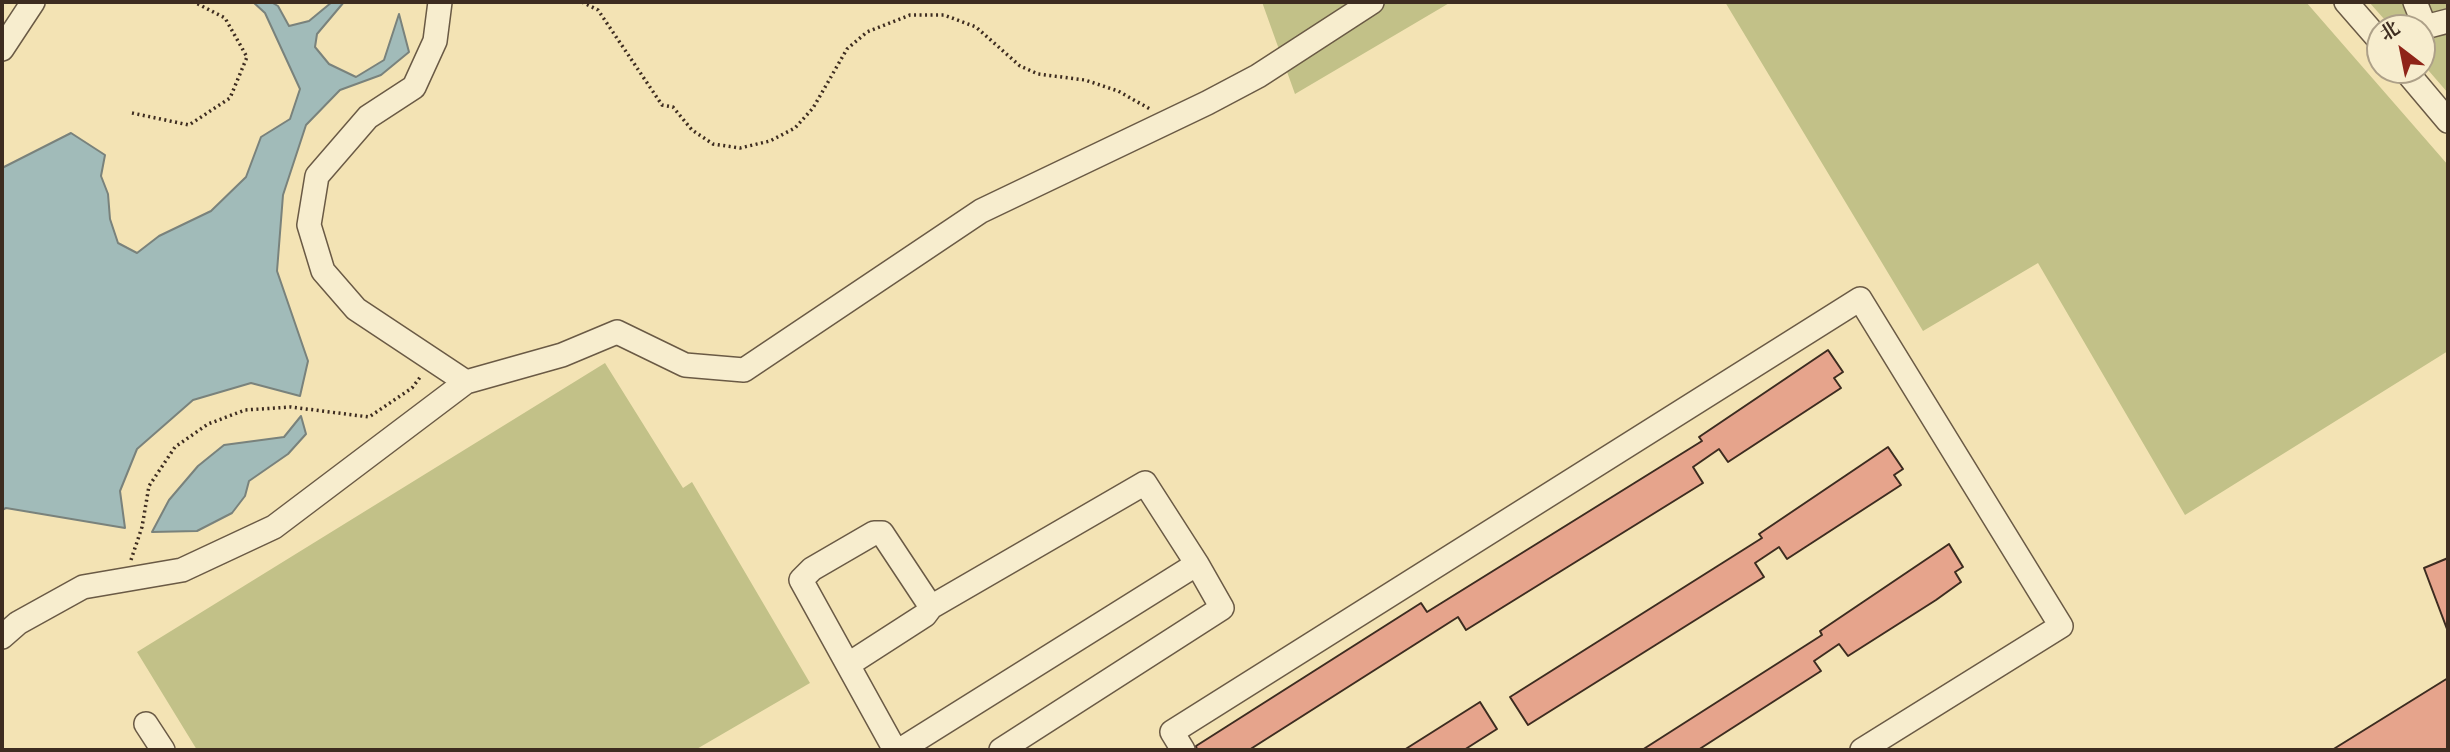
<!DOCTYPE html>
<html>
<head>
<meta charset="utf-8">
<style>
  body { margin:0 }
  #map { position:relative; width:2450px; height:752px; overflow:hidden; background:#f3e3b4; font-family:"Old Standard TT","Noto Serif SC",serif }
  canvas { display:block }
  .frame { position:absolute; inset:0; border:4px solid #3d2c20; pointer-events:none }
  .north { position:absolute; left:2366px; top:14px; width:70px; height:70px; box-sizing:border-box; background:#f7edce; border:2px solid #ada088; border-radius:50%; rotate:328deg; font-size:19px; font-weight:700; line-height:28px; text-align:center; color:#3d2c20 }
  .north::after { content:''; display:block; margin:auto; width:24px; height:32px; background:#8f2418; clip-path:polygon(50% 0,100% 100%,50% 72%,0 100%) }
</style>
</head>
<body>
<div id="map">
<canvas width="2450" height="752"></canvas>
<div class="frame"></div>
<div class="north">北</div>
</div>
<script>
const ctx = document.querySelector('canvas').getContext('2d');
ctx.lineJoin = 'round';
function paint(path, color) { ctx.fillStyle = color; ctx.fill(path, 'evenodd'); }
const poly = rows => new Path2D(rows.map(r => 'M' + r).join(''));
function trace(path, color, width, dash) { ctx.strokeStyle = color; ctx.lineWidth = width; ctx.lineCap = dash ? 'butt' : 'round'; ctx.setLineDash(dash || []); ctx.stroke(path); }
const green = poly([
  [1262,2,1451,2,1295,94],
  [1725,2,2306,2,2448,165,2448,351,2185,515,2038,263,1923,331],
  [2369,2,2448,2,2448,93,2422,63,2422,28,2392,28],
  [605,363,683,488,692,482,810,683,695,750,197,750,137,652]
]);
const water = poly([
  [253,2,271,2,278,6,289,26,309,21,332,2,344,2,317,34,315,47,329,64,356,77,384,60,399,14,409,52,381,75,340,90,306,125,283,195,277,271,308,361,300,396,251,383,193,400,137,449,120,491,125,528,6,508,2,510,2,168,71,133,105,155,101,176,108,194,110,219,118,243,137,253,159,236,211,211,246,177,261,137,290,119,300,89,265,13,253,2],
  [301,416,306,434,288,454,249,481,245,496,232,513,197,531,152,532,169,500,198,466,224,445,284,437,301,416]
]);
const building = poly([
  [1828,350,1843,372,1834,378,1841,388,1728,462,1719,449,1693,467,1703,483,1466,630,1458,617,1249,750,1197,750,1196,746,1421,603,1427,612,1702,441,1699,437,1828,350],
  [1888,447,1903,469,1894,475,1901,485,1787,559,1779,547,1755,563,1764,577,1528,725,1510,697,1762,538,1759,534,1888,447],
  [1949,544,1963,567,1955,572,1961,582,1936,600,1848,656,1839,644,1814,661,1821,671,1698,750,1642,750,1822,635,1820,631,1949,544],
  [2448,558,2448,628,2447,629,2424,568,2448,558],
  [2448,678,2448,750,2332,750,2448,678],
  [1480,702,1497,729,1464,750,1404,750,1480,702]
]);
const path = poly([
  [582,2,598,10,662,105,673,107,692,130,713,144,740,148,770,141,795,128,813,108,847,49,867,32,910,15,944,15,976,27,1020,66,1038,74,1085,80,1118,91,1150,109],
  [132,113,189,125,230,98,247,57,225,18,194,2],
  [131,560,142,527,149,486,175,447,208,424,245,410,291,407,369,417,412,388,421,376]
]);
const minor = poly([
  [440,2,435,41,414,87,368,117,317,176,309,225,323,271,356,309,466,382],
  [2346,2,2380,41],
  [2415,2,2425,27,2448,21],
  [2,49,33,2],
  [2405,70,2448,121],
  [2,637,18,623,83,587,182,570,274,527,466,382,562,355,617,332,685,365,744,370,981,211,1207,103,1258,76,1372,2],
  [849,664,925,615,931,607,1145,483,1197,564,1222,608,1001,750],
  [146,724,163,750],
  [895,750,801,580,812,569,874,533,882,533,931,607],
  [900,750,1197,564],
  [1183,750,1172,732,1860,299,2061,626,1862,750]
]);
paint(green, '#c2c188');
paint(water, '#a1bbb9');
trace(water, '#79827c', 2);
paint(building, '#e6a48c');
trace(building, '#3d2c20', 2);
trace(minor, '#6a5a45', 26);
trace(path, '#3d2c20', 3.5, [2, 3.5]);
trace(minor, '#f7edce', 23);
</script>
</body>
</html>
